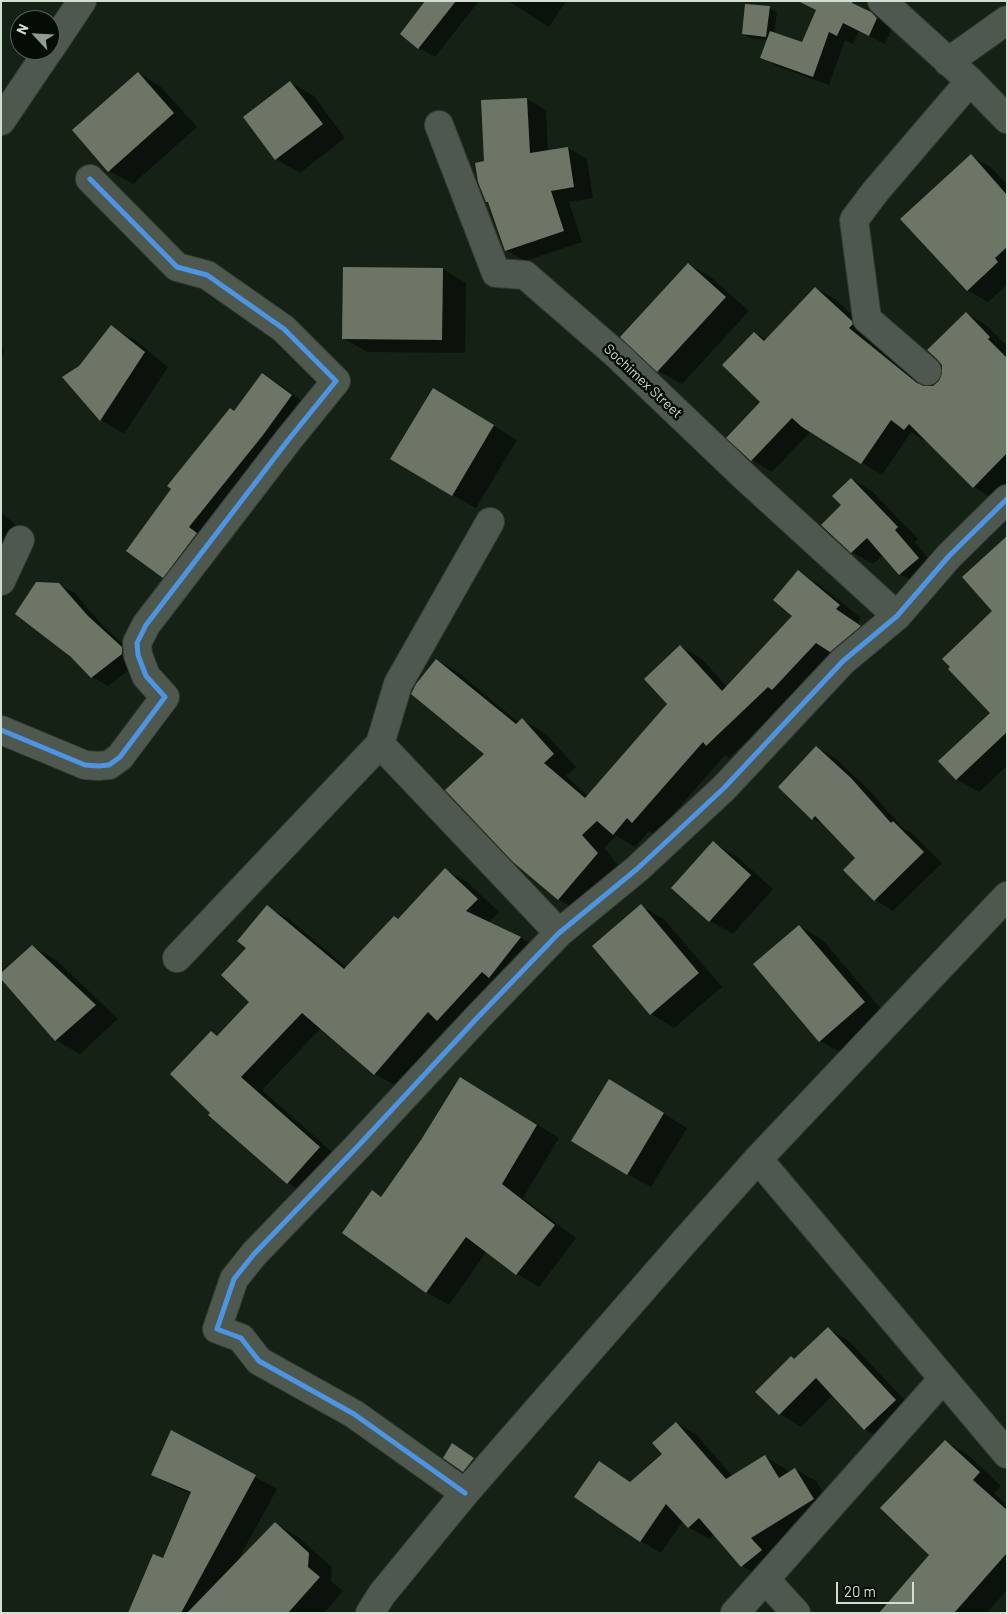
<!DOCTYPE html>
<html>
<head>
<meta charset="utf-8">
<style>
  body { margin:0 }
  #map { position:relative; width:1008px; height:1614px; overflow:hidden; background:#162116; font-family:Barlow,sans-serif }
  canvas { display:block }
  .frame { position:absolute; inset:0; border:2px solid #d1ded1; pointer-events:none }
  .north { position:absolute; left:10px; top:10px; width:50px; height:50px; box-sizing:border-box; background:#050c05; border:1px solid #576057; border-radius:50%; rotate:295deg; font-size:14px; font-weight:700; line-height:20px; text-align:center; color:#d1ded1 }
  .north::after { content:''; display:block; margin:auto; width:18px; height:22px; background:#909c90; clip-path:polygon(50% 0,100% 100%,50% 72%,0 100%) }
  .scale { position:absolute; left:836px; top:1582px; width:78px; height:22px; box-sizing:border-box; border:2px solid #d1ded1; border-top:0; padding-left:6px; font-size:15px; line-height:18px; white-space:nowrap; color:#d1ded1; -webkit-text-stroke:4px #050c05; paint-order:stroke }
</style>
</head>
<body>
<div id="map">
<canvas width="1008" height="1614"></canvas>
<div class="frame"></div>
<div class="north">N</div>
<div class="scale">20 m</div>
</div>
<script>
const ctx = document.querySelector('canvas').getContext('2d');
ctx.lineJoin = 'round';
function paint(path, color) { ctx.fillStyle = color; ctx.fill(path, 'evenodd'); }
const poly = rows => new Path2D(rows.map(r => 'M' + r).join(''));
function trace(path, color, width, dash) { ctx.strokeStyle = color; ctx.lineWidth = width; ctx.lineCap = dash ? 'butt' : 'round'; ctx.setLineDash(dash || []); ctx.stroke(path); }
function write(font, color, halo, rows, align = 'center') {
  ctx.font = font + ' Barlow,sans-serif'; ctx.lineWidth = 5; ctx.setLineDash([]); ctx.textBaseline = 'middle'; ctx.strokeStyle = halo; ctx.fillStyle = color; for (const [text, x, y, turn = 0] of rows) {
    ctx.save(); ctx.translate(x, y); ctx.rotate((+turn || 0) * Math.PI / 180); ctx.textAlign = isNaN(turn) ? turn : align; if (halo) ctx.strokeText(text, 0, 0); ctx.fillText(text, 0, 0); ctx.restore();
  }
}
const shadow = poly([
  [427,1,479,1,435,57,419,48],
  [508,1,566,1,549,27],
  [822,1,870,13,887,22,892,28,885,44,859,31,853,44,845,40,829,85,777,66,761,57,768,40,751,38,743,34,769,8,777,12,774,34,802,44],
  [138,73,161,87,197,127,133,184,109,171,74,130],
  [290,82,314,96,345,138,300,173,276,159],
  [527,99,546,110,548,152,568,148,587,159,593,198,569,202,582,242,525,261,506,250,490,204,487,202],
  [971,156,992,168,1007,185,1007,285,988,302,967,290],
  [689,264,712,278,749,311,682,384,658,371,622,337],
  [345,268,443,269,466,283,465,353,367,352,343,338],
  [816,288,836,300,872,334,873,336,868,340,927,387,933,387,939,382,966,313,986,325,1007,346,1007,486,994,499,974,487,926,439,925,441,911,432,882,475,811,431,772,472,752,460,762,402,755,333,767,340],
  [111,327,135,340,168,367,124,434,101,420,64,377,79,366],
  [1,347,5,350,1,357],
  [263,375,282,386,310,407,183,588,163,577,235,412],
  [457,403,517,440,476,508,452,495],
  [852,479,872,491,918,539,915,542,939,571,921,586,900,574,883,555,873,564,852,552,822,525,843,505],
  [1,512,19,528,1,545],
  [1007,539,1007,766,979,792,956,779,991,713,994,611],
  [798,572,820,585,861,618,857,623,882,639,790,700,729,758,725,755,655,835,649,831,635,847,616,836,604,848,619,866,581,912,558,899,486,754,437,660,459,673,519,723,522,720,545,733,576,767,566,776,588,796,668,704,680,646,702,659,727,687,794,616],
  [58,584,75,593,103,626,137,657,138,663,108,686,92,677],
  [816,747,835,758,870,791,903,828,912,833,942,863,893,911,875,900,857,858,827,826,813,819],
  [713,843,736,856,773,889,733,934,710,921],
  [445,870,467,882,499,912,488,923,521,938,542,950,459,1032,448,1026,396,1086,375,1074,321,1028,262,1090,341,1160,309,1196,288,1183,210,1115,212,1113,212,1032,219,1036,251,1002,248,948,267,907,289,919,347,968,399,920],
  [641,906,664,919,722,987,674,1028,651,1014],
  [799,926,823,940,887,1016,843,1054,820,1041],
  [33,947,56,960,118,1019,80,1054,56,1040,1,978],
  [482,1091,559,1138,523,1198,576,1238,539,1287,517,1274,487,1251,449,1305,426,1292,373,1192,382,1197],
  [632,1094,687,1128,651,1187,627,1174],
  [828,1329,849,1341,917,1413,886,1442,865,1429,833,1395,801,1427,780,1414,795,1360],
  [676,1423,697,1435,733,1477,765,1457,786,1469,789,1473,795,1469,816,1481,834,1511,771,1550,782,1563,763,1578,742,1566,715,1534,709,1539,688,1527,683,1521,661,1553,641,1541,576,1497,599,1463,632,1483,664,1455],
  [172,1432,277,1489,237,1562,275,1524,298,1537,332,1567,331,1581,343,1591,324,1613,137,1613,164,1560,192,1494,175,1487,153,1474],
  [945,1441,967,1454,1001,1486,994,1493,1007,1505,1007,1590,987,1613,881,1613,930,1554],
  [460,1449,481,1463,471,1475,463,1471]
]);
const building = poly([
  [425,1,456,1,418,49,400,34],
  [798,1,853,1,852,3,871,12,877,18,869,36,843,23,837,36,829,32,813,77,760,58,770,31,802,42,816,10],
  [745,4,770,6,766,37,742,34],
  [138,72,174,113,108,172,72,130],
  [290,81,323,124,275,160,243,117],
  [527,98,530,153,568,147,574,187,551,191,564,231,505,251,488,202,486,202,478,182,475,163,484,161,481,100],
  [971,154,1007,195,1007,247,995,258,998,262,967,291,900,219],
  [688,263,726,297,657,372,620,337],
  [343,267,443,268,442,340,342,339],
  [815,287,852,321,853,324,849,328,917,383,924,386,933,386,939,381,942,373,942,365,937,359,927,350,966,312,990,337,988,339,1007,358,1007,453,973,488,909,424,904,430,891,420,861,464,802,427,792,418,751,461,726,438,760,402,722,365,754,332,764,341],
  [111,325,145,352,100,421,62,377,79,366],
  [262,373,292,395,263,435,189,527,197,533,163,578,126,551,171,489,167,486,230,408,234,411],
  [433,388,494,425,452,496,390,459],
  [851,478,898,527,895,530,919,558,899,575,867,538,851,553,821,525,841,505,832,496],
  [1007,536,1007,732,956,780,938,761,990,713,948,669,950,667,942,659,992,611,962,577],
  [798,570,840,605,836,609,861,626,830,652,816,643,772,690,768,687,706,746,703,742,632,823,627,818,613,835,597,821,582,835,598,853,558,900,513,862,445,790,484,754,411,694,416,684,436,659,516,724,522,718,554,754,544,763,585,798,667,704,644,679,680,645,722,691,792,616,773,600],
  [36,582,59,583,88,616,122,647,122,654,91,678,71,657,15,614],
  [816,746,851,778,891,823,893,821,924,852,874,901,843,870,855,858,815,816,812,820,778,787],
  [713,841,751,875,709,922,671,888],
  [445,868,478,899,466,911,521,937,489,978,482,972,437,1021,428,1012,374,1075,302,1013,241,1077,320,1147,287,1184,208,1115,210,1113,170,1074,211,1031,217,1036,249,1002,221,975,246,948,237,941,267,905,344,969,394,916,398,919],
  [641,904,699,973,650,1015,592,946],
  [799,925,865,1002,819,1042,753,964],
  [32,945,96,1005,55,1041,1,979,1,973],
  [460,1077,537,1125,502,1184,555,1225,516,1275,466,1237,426,1293,342,1233,372,1190,381,1197,421,1140],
  [609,1079,664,1113,627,1175,571,1141],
  [828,1327,896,1400,864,1430,816,1378,779,1415,755,1392,791,1356,794,1359],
  [676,1422,726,1479,765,1455,779,1478,795,1468,814,1499,751,1538,762,1550,741,1567,699,1518,688,1528,666,1504,640,1542,574,1497,599,1461,630,1482,662,1454,652,1443],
  [171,1430,256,1475,181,1613,128,1613,153,1554,163,1558,191,1492,151,1475],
  [945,1440,980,1472,973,1480,1007,1510,1007,1553,954,1613,879,1613,929,1555,880,1508],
  [452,1443,474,1458,463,1472,443,1458],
  [275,1522,309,1553,308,1567,320,1577,288,1613,187,1613]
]);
const minor = poly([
  [882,1,970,81,1007,119],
  [50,49,82,1],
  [948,62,1007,20],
  [1,121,49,50],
  [439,125,496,273,525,275,616,354,746,478,897,616],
  [927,371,867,319,854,220,875,192,970,81],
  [1,581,20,540],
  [1,730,85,765,99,766,109,765,120,757,165,697,146,676,138,655,137,643,146,625,289,439,336,381,284,329,207,275,177,267,90,179],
  [380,744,559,933],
  [177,958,380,744,398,684,490,522],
  [758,1159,1007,1454],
  [465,1493,354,1414,259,1361,241,1338,217,1329,234,1279,254,1254,359,1145,478,1017,559,933,637,869,724,788,843,661,897,616,949,556,1007,499],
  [765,1579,796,1613],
  [735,1613,943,1379]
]);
const secondary = poly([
  [370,1613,382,1594,465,1493,684,1242,758,1159,1007,896]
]);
const cycleway = poly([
  [1,730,85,765,99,766,109,765,120,757,165,697,146,676,138,655,137,643,146,625,289,439,336,381,284,329,207,275,177,267,90,179],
  [465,1493,354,1414,259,1361,241,1338,217,1329,234,1279,254,1254,359,1145,478,1017,559,933,637,869,724,788,843,661,897,616,949,556,1007,499]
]);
const streetNames = [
  ["Sochimex Street",643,381,43]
];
paint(shadow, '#0007');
paint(building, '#6d7566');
trace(minor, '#343c34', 30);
trace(secondary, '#343c34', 30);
trace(minor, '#4f584e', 28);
trace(secondary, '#4f584e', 28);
trace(cycleway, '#4d94e3', 5);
write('14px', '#d1ded1', '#050c05', streetNames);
</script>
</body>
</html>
